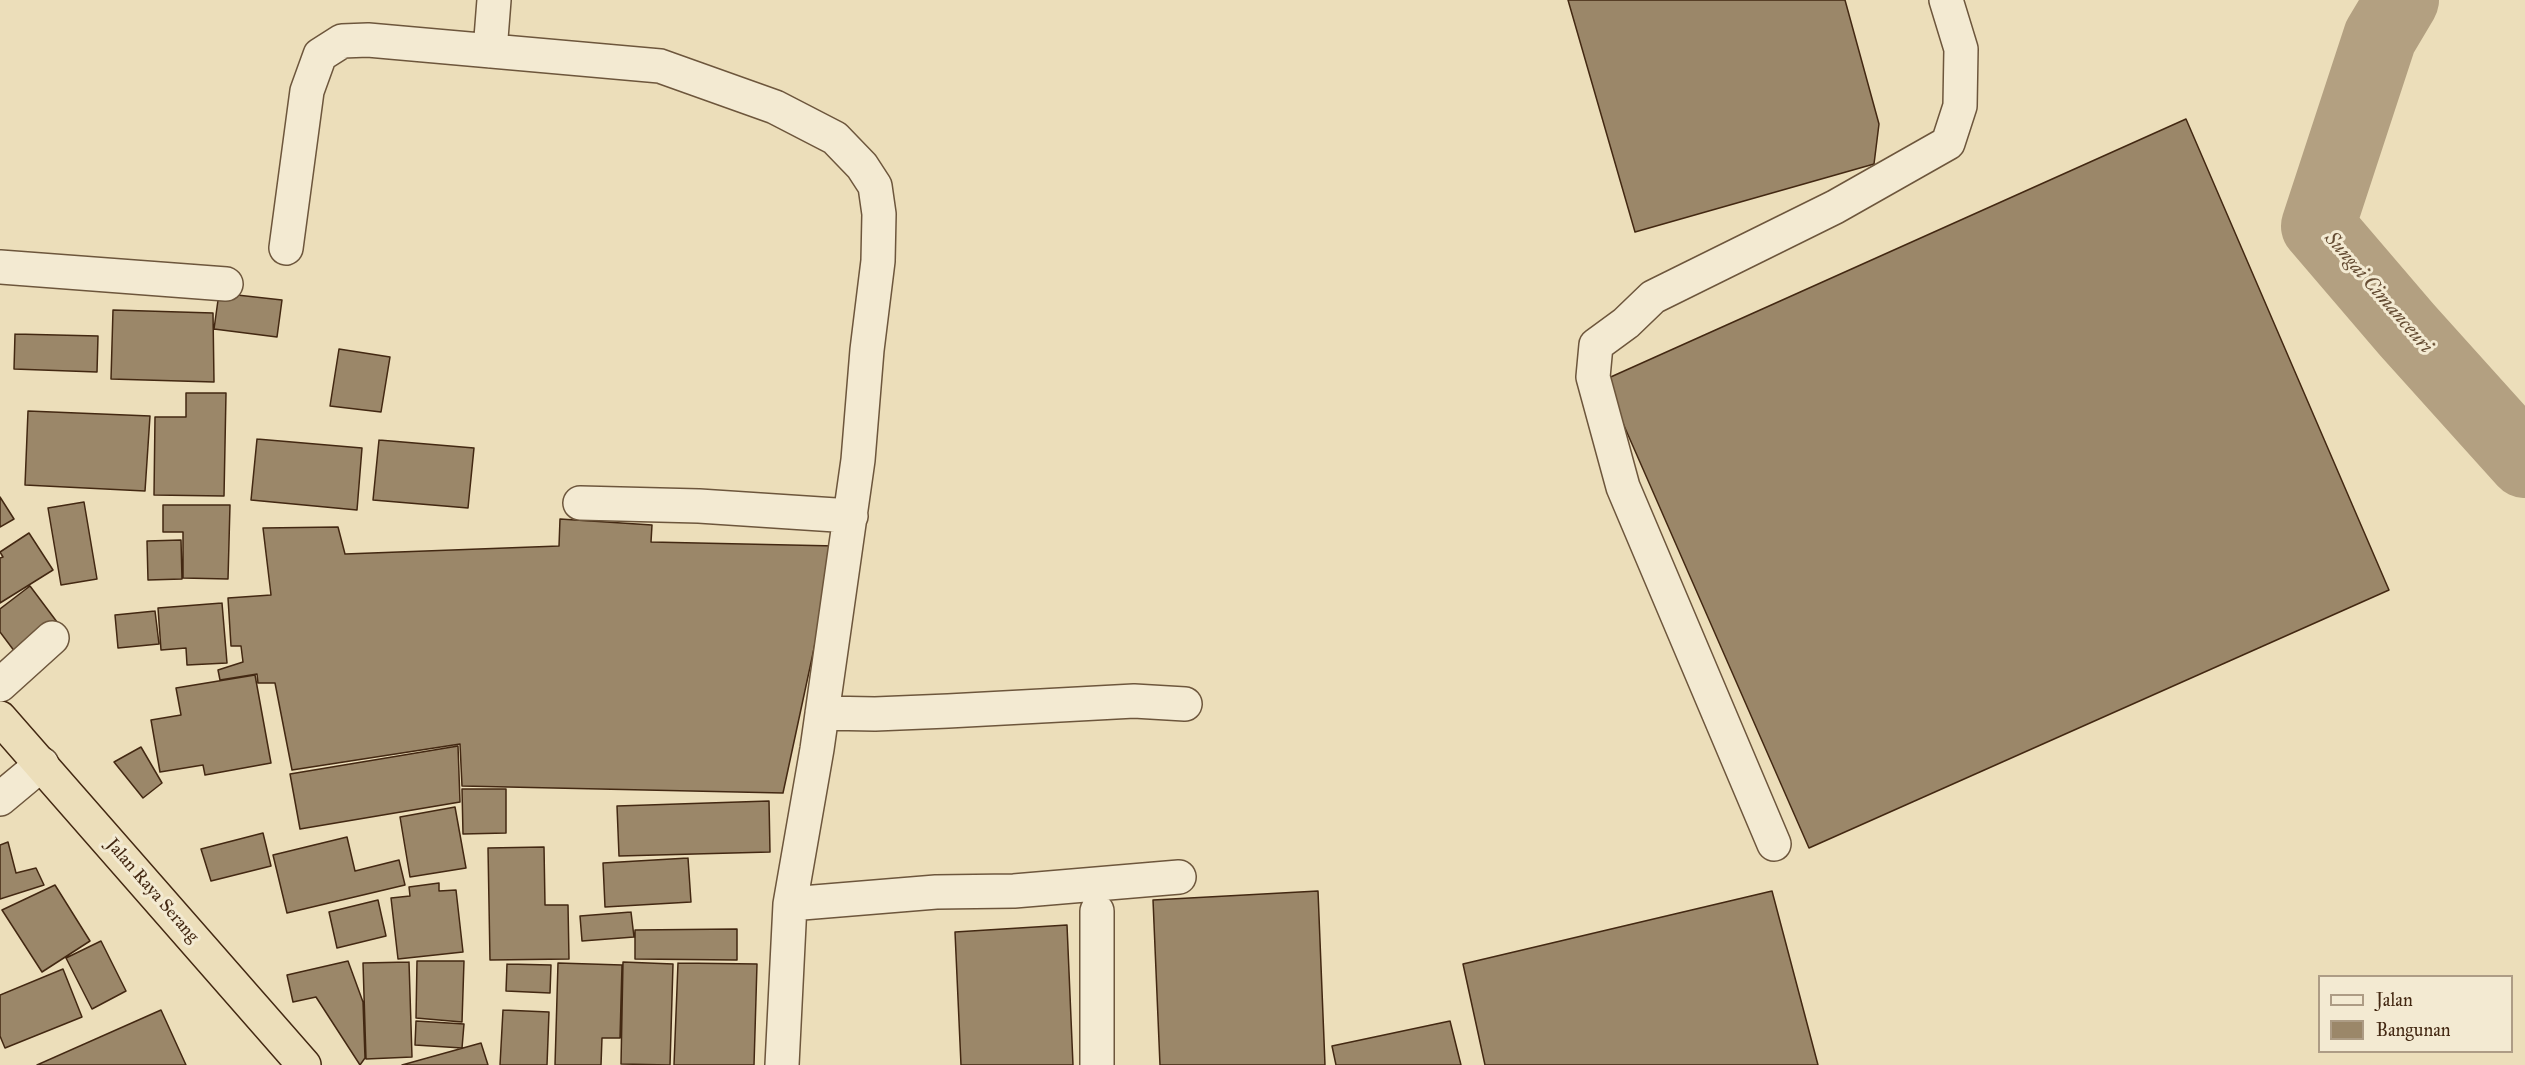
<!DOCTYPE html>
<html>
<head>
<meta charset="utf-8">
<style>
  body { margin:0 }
  #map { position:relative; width:2525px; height:1065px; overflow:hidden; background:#ecdeba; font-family:"IM FELL Great Primer",serif }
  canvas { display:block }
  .legend { position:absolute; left:2318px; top:975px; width:195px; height:78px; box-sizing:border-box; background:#f3ead2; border:2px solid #ad9c85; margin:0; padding:8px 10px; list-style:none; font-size:18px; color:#432812 }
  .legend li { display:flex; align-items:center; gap:12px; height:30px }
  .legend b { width:30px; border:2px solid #ad9c85 }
</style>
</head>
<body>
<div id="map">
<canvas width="2525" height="1065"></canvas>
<ul class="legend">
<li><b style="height:8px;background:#f3ead2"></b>Jalan</li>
<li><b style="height:16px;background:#9b8769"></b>Bangunan</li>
</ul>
</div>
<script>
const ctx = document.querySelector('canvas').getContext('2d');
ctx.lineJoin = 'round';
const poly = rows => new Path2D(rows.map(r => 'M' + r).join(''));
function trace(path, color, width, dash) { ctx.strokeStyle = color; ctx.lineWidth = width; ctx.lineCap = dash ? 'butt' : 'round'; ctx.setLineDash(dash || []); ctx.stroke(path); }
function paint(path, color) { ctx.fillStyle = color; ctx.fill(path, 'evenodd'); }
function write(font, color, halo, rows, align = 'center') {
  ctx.font = font + ' "IM FELL Great Primer",serif'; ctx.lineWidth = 6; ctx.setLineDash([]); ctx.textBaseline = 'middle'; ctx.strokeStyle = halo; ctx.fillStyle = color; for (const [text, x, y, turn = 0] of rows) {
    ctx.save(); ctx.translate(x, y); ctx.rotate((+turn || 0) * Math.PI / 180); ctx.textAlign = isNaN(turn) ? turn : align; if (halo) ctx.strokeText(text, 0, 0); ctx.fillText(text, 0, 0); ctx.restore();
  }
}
const river = poly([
  [2402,0,2380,37,2318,226,2407,330,2525,461]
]);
const building = poly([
  [1568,0,1845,0,1879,124,1874,164,1635,232,1568,0],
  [2186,119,2389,590,1809,848,1604,380,2186,119],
  [219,293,282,300,277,337,214,329,219,293],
  [113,310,213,313,214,382,111,379,113,310],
  [15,334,98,336,97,372,14,369,15,334],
  [339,349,390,357,381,412,330,406,339,349],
  [186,393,226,393,224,496,154,495,155,417,186,417,186,393],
  [28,411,150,416,145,491,25,485,28,411],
  [257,439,362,448,357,510,251,500,257,439],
  [379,440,474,448,468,508,373,500,379,440],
  [0,497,14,519,0,527,0,497],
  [84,502,97,579,61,585,48,508,84,502],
  [163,505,230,505,228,579,183,578,183,532,163,532,163,505],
  [560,519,652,525,651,542,836,546,783,793,462,786,460,744,292,770,275,683,258,683,257,674,220,680,218,670,243,662,241,646,231,646,228,598,271,595,263,528,338,527,345,554,559,546,560,519],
  [29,533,53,570,0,603,0,558,3,557,0,552,29,533],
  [181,540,182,579,148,580,147,541,181,540],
  [30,586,60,626,18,656,0,632,0,609,30,586],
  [222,603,227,663,187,665,186,648,161,650,158,608,222,603],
  [155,611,159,644,118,648,115,615,155,611],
  [255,675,271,763,205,775,203,765,160,772,151,720,181,715,176,688,255,675],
  [458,746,460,802,300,829,290,774,458,746],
  [141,747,162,783,143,798,114,762,141,747],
  [462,789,506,789,506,833,463,834,462,789],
  [769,801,770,852,619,856,617,806,769,801],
  [455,807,466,868,410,877,400,817,455,807],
  [263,833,271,866,211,881,201,849,263,833],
  [347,837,355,871,399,860,405,885,287,913,273,855,347,837],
  [8,842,16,873,36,868,44,885,0,899,0,845,8,842],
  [544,847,545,905,568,905,569,959,490,960,488,848,544,847],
  [688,858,691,902,605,907,603,863,688,858],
  [439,883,439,891,456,890,463,952,398,959,391,898,410,896,409,887,439,883],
  [55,885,90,941,42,972,2,910,55,885],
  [1318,891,1325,1065,1160,1065,1153,900,1318,891],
  [1772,891,1818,1065,1485,1065,1463,964,1772,891],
  [378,900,386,936,337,948,329,912,378,900],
  [631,912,634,937,582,941,580,916,631,912],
  [1067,925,1073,1065,961,1065,955,932,1067,925],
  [737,929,737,960,635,959,635,930,737,929],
  [101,941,126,991,92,1009,66,958,101,941],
  [348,961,363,1002,365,1058,360,1065,316,997,293,1002,287,975,348,961],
  [417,961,464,961,462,1022,416,1018,417,961],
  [409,962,412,1057,366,1059,363,963,409,962],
  [623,962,673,964,670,1065,621,1064,623,962],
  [558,963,622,965,620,1038,602,1038,601,1065,555,1065,558,963],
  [678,963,757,964,754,1065,674,1065,678,963],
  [507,964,551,965,550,993,506,991,507,964],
  [63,969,82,1017,5,1048,0,1036,0,995,63,969],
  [161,1010,186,1065,37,1065,161,1010],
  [503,1010,549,1012,547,1065,500,1065,503,1010],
  [416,1021,464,1024,462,1048,415,1045,416,1021],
  [1450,1021,1461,1065,1336,1065,1332,1046,1450,1021],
  [481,1043,488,1065,402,1065,481,1043]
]);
const minor = poly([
  [490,51,494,0],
  [286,248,307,91,320,55,342,41,368,40,660,66,775,107,835,138,862,166,875,186,879,214,878,261,867,350,858,460,817,749,790,904,782,1065],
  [0,267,226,284],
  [580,503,699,506,851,516],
  [0,685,52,638],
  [822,713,875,714,948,711,1134,701,1185,704],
  [0,799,42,764],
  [1774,844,1623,487,1593,377,1596,345,1626,323,1653,297,1835,207,1948,143,1960,106,1961,49,1946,0],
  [790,904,936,892,1014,891,1179,877],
  [1097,911,1097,1065]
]);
const highway = poly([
  [0,718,304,1065]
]);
const streetNames = [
  ["Jalan Raya Serang",152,891,49]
];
const waterNames = [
  ["Sungai Cimanceuri",2378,293,49]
];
trace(river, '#b3a081', 74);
paint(building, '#9b8769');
trace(building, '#432812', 1.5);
trace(minor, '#6d563c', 36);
trace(highway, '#432812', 36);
trace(minor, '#f3ead2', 33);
trace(highway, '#ecdeba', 33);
write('18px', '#432812', '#f3ead2', streetNames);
write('italic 20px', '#654c33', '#f3ead2', waterNames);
</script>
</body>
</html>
